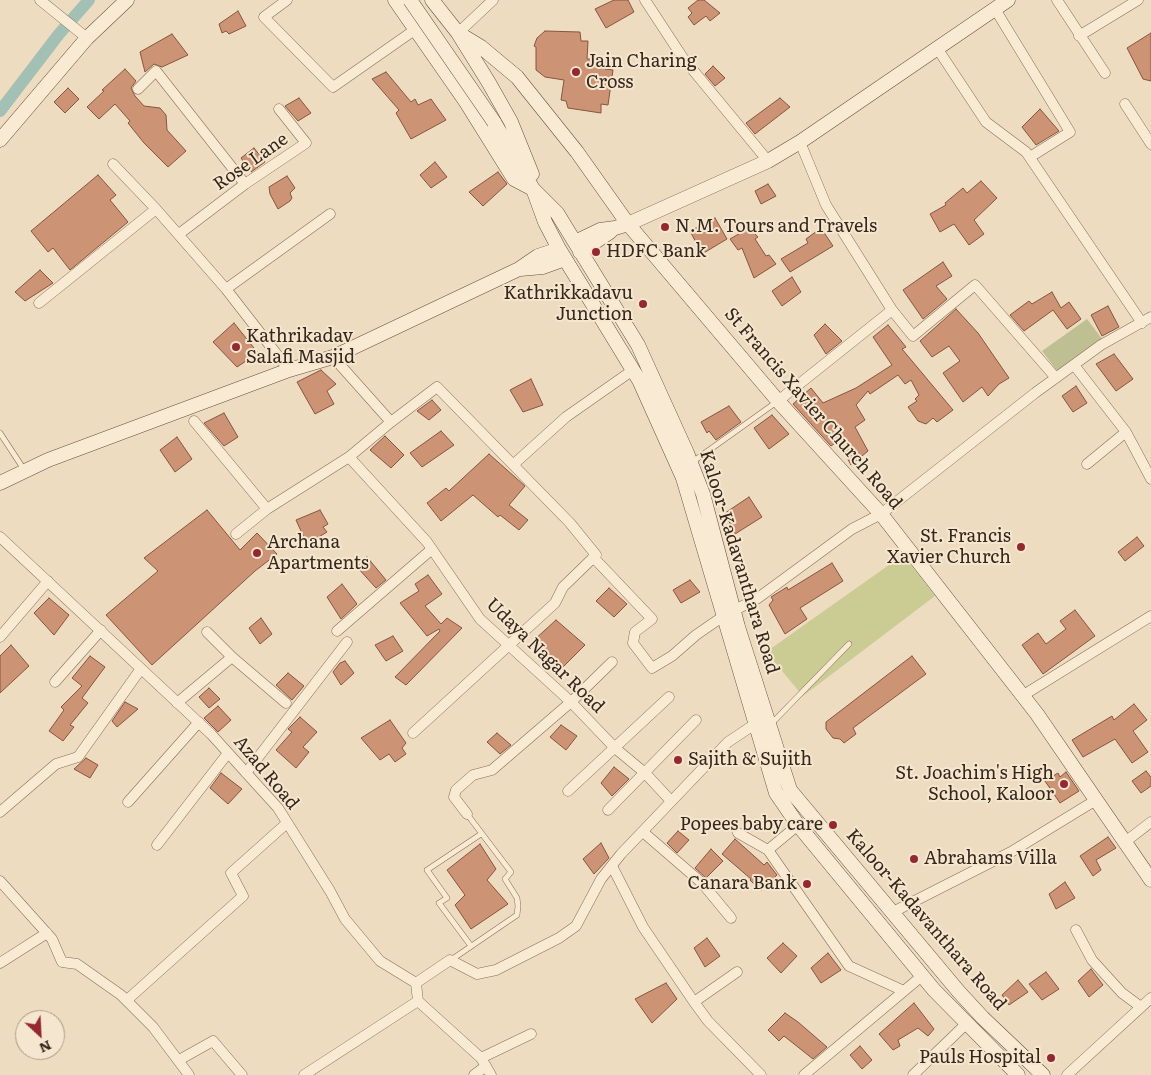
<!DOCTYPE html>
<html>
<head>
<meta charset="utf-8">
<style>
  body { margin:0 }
  #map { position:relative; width:1151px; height:1075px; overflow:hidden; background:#eedcc0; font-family:Literata,serif }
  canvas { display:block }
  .north { position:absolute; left:15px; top:1010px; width:50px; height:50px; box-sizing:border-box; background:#f5e7cf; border:1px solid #a99a87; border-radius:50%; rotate:155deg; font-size:14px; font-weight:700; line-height:20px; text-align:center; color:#36271c }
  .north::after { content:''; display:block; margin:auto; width:18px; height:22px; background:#962731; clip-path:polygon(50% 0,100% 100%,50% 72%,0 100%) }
</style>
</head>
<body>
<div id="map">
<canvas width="1151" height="1075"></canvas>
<div class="north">N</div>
</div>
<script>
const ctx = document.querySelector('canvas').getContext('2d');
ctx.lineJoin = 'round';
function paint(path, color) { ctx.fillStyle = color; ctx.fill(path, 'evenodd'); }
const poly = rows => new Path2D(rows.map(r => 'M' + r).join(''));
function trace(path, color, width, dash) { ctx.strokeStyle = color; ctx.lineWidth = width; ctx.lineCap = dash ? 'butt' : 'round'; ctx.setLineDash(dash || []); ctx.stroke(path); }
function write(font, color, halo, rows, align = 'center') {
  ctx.font = font + ' Literata,serif'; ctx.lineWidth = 4; ctx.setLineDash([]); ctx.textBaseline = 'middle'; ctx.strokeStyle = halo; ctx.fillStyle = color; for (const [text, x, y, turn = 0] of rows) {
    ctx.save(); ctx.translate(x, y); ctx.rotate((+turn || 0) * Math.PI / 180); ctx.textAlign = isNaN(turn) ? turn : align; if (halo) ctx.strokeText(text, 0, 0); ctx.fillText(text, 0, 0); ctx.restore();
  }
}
const green = poly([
  [903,555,935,596,803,696,766,652]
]);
const cemetery = poly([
  [1087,319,1103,340,1058,372,1042,351]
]);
const canal = poly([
  [0,111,59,34,89,0]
]);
const building = poly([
  [614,0,628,0,634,12,606,28,595,9,614,0],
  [698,0,704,0,720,13,710,21,706,16,694,25,688,17,692,13,688,8,698,0],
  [238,11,246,26,229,34,226,31,222,33,219,24,238,11],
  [545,31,580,32,581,41,588,41,587,59,605,60,605,69,613,70,608,105,601,104,601,113,568,108,566,101,561,100,564,80,545,77,536,70,536,47,534,46,537,38,545,31],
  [1151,33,1151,81,1143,79,1127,48,1151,33],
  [172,34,188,55,162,67,154,64,145,72,140,52,172,34],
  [713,66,725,78,715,86,705,74,713,66],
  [125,69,136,81,131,88,135,96,144,106,160,108,166,115,167,130,186,151,168,167,144,143,128,123,130,121,115,104,99,119,87,107,104,91,102,90,125,69],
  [386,72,411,102,415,99,418,105,431,99,446,120,411,139,396,113,399,110,372,79,386,72],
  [68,88,79,99,65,113,54,102,68,88],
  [299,98,311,113,298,121,285,106,299,98],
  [780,98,790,107,755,134,746,123,780,98],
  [1040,109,1059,131,1036,145,1022,127,1040,109],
  [254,148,265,162,251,172,241,158,254,148],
  [435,162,447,177,431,188,420,175,435,162],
  [498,172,507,184,483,206,469,192,498,172],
  [98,175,116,195,110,200,128,222,70,270,53,248,48,252,31,231,98,175],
  [287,176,295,188,290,193,292,198,290,201,278,209,270,194,269,187,287,176],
  [981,181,997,198,974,220,984,234,969,245,954,224,940,232,930,214,946,205,945,203,963,188,967,193,981,181],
  [768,184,776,196,761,204,755,191,768,184],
  [715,218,727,239,702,254,690,231,715,218],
  [749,228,758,237,755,239,766,256,769,255,776,264,754,278,742,248,738,250,730,239,749,228],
  [821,228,833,246,790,272,781,259,808,243,806,239,821,228],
  [943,262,952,276,936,286,947,299,923,319,903,290,943,262],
  [40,270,53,283,25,301,15,292,40,270],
  [792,277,801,292,782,306,772,291,792,277],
  [1052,292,1061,308,1069,302,1081,319,1067,329,1053,310,1024,331,1010,315,1029,301,1032,304,1052,292],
  [1108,306,1119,327,1102,336,1091,315,1108,306],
  [956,309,978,333,1009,378,999,384,988,396,982,387,963,402,943,373,960,361,949,346,932,357,920,341,956,309],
  [234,323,258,353,237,367,213,342,234,323],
  [825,324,842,341,826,354,814,335,825,324],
  [888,325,906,347,902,349,953,410,937,422,933,418,926,424,918,421,908,407,917,401,915,399,919,395,911,380,905,384,898,375,870,394,868,391,856,405,865,420,855,427,868,451,851,465,838,441,831,446,793,404,811,388,823,403,856,388,892,365,873,337,888,325],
  [1114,354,1133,379,1116,391,1096,364,1114,354],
  [321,370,336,384,327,391,334,404,315,414,297,382,321,370],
  [531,379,543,405,523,412,510,390,531,379],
  [1076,386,1087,403,1073,412,1062,396,1076,386],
  [432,400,441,410,429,420,417,411,432,400],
  [729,406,741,422,716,440,709,431,707,433,701,422,729,406],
  [224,413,238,437,224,446,204,423,224,413],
  [772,415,789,434,769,449,754,428,772,415],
  [441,431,454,445,422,467,410,453,441,431],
  [385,436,404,455,391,468,370,450,385,436],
  [177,437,192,459,175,472,160,450,177,437],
  [489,454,525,486,509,505,528,520,519,530,500,515,498,517,473,495,441,521,427,503,446,488,449,491,489,454],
  [749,497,762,517,735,534,725,513,749,497],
  [207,510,240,550,257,533,277,554,255,571,152,665,106,615,158,571,144,558,207,510],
  [320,510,328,524,323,527,327,532,307,544,296,520,320,510],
  [1137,537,1144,546,1125,561,1118,552,1137,537],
  [367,557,386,580,376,588,357,567,367,557],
  [832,563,843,581,800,608,807,619,785,634,769,605,773,600,771,597,787,587,788,590,832,563],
  [428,575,442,594,425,606,441,624,447,618,462,628,406,685,395,677,440,631,439,629,427,636,400,603,419,591,415,584,428,575],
  [690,580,700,592,681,603,673,590,690,580],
  [342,584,357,604,341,619,327,597,342,584],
  [609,588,627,604,614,617,596,601,609,588],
  [49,598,69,615,54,635,34,613,49,598],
  [1075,610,1095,636,1043,674,1022,645,1038,633,1046,644,1066,629,1060,621,1075,610],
  [261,618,272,634,260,644,249,628,261,618],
  [556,620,585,645,560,670,532,642,556,620],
  [393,636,403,651,386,661,375,645,393,636],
  [11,645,29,666,0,693,0,656,11,645],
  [90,656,105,667,82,698,88,703,70,725,74,727,63,741,49,731,64,710,61,707,82,686,72,678,90,656],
  [912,656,926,674,853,728,856,734,844,743,840,739,833,738,826,729,826,722,912,656],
  [345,661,354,673,341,685,333,672,340,663,345,661],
  [288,673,304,686,292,700,276,685,288,673],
  [209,688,220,699,209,708,199,697,209,688],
  [125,702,138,709,117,727,112,721,125,702],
  [1134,704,1147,720,1133,731,1148,752,1132,763,1115,739,1083,757,1072,740,1112,716,1114,720,1134,704],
  [218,706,231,720,218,732,204,718,218,706],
  [300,717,317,732,303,747,309,752,296,768,276,750,292,732,288,729,300,717],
  [390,720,406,743,402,748,406,754,395,762,389,754,380,760,361,738,390,720],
  [561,725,577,736,566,750,550,737,561,725],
  [497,733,511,745,500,754,487,742,497,733],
  [86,758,98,765,90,778,74,769,86,758],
  [614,767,629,779,612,796,601,783,614,767],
  [1146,771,1151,777,1151,786,1141,793,1132,781,1146,771],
  [1066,772,1079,791,1060,803,1045,781,1058,773,1060,777,1066,772],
  [221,773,242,789,228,804,210,788,221,773],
  [678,831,689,840,677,853,667,843,678,831],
  [1108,837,1116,848,1096,860,1101,870,1093,876,1080,856,1108,837],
  [735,839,764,865,767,862,777,875,761,891,750,880,751,879,722,854,735,839],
  [601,843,609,858,594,874,583,859,601,843],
  [480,844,496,869,487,880,508,904,471,929,455,905,465,895,447,870,480,844],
  [711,849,723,861,706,878,695,868,711,849],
  [1065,882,1075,898,1056,909,1049,894,1065,882],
  [707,938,720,956,705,967,694,948,707,938],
  [783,943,797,956,781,973,767,958,783,943],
  [828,953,841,970,821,983,811,968,828,953],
  [1091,969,1103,985,1089,997,1078,981,1091,969],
  [1046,972,1059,989,1042,1000,1029,984,1046,972],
  [1018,980,1028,992,1009,1005,1002,995,1018,980],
  [666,983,677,999,652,1023,635,999,666,983],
  [914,1003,934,1029,928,1036,918,1028,898,1040,900,1046,893,1050,879,1034,914,1003],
  [785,1013,798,1022,827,1047,813,1059,784,1036,779,1041,768,1030,785,1013],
  [860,1046,872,1060,862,1069,850,1055,860,1046]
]);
const lane = poly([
  [0,433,25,471],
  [691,463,778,401],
  [772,723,849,644],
  [471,946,439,903,447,898,427,870,481,834],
  [451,960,517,915,518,906,517,898,505,879,511,872,467,814]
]);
const street = poly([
  [40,0,87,38],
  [287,0,264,17,333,87,416,29],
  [645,0,683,58,768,161],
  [1057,0,1105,73],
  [995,9,1070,132,1030,157],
  [458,33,493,0],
  [1079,36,1138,0],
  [937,48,986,122,1026,152,1142,323],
  [138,89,156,71,245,184],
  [1125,104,1151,144],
  [800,142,826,205,892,310],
  [113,164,156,209,226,289,289,370],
  [179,234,245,184,306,143,279,109],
  [226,289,330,214],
  [39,303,156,209],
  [1074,365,1126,432,1151,479],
  [778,401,892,310,913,336,975,285,1056,378],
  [194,421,267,509],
  [391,422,437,387,570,523,596,555,563,587,555,603,413,733],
  [349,457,427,542,480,619,571,702,615,748,645,773,671,801],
  [514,464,566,417,633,370],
  [1087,464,1126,432],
  [236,534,267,509,349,457,391,422,333,357],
  [0,537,211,734,278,808,330,891,345,919,380,961,416,983,418,1001,481,1058,491,1075],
  [593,557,652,619,635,632,633,643,652,668,672,656,696,635,725,615],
  [733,611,758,598,852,529,881,514,1035,393,1101,345,1151,317],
  [337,631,432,549],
  [0,637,48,581],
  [232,657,286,703],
  [55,682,101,630],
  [1022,696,1151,616],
  [177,703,232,657,207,632],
  [246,773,347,642],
  [568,791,669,697],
  [128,802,199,722],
  [608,810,696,720],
  [0,812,56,764,78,757,140,670],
  [467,814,454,797,456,790,473,775,492,770,571,702,612,662],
  [798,825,768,850,849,966,904,991],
  [643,832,702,883,731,918],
  [738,833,768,850],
  [1125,842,1151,822],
  [157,845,228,753],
  [612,866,643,927,694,1002,708,1021,761,1075],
  [0,881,52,939,62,962,77,964,121,995,153,1027,189,1075],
  [893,912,1011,852,1096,800],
  [1076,930,1092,960,1122,993,1141,1007],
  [0,963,47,933],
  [416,983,450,960,477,974,496,970,559,938,576,926,601,879,621,854,728,742,755,724],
  [127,1000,243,896,231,873,287,823],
  [694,1002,737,972],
  [481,1058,531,1034],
  [179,1060,213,1041,242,1075],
  [304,1075,418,1001],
  [474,1075,486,1066],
  [804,1075,923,975],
  [913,1075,967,1023],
  [1067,1075,1151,998]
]);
const secondary = poly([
  [395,0,466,102,514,179,533,189,557,213,638,345,687,453,703,494,738,627,790,790,959,992,983,1018,1043,1075],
  [432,0,458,33,489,83,511,122,532,174],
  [458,33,481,47,517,77,577,152,628,224,778,401,881,514,1037,714,1151,880],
  [494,122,533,189,545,222,559,249,639,380,683,478,776,793,798,825,934,990,1018,1075],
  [0,140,87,38,127,0],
  [575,242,600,230,615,228,628,224,768,161,800,142,1008,0],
  [580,252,610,232],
  [520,269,543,267,565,259],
  [0,483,48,460,289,370,333,357,519,269,538,256,559,249]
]);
const secondaryBridge = poly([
  [410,0,494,122]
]);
const markers = [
  [576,72,5,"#962731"],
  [665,227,5,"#962731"],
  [596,252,5,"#962731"],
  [643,304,5,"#962731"],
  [236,347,5,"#962731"],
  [1021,547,5,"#962731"],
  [257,553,5,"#962731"],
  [678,760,5,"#962731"],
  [1064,784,5,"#962731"],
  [833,825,5,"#962731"],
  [914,859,5,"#962731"],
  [807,884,5,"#962731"],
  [1051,1058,5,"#962731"]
];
const poiNames = [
  ["Jain Charing",586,62],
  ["Cross",586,83],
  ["N.M. Tours and Travels",675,227],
  ["HDFC Bank",606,252],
  ["Kathrikkadavu",633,294,"right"],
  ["Junction",633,315,"right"],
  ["Kathrikadav",246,337],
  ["Salafi Masjid",246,358],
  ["St. Francis",1011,537,"right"],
  ["Xavier Church",1011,558,"right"],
  ["Archana",267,543],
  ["Apartments",267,564],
  ["Sajith & Sujith",688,760],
  ["St. Joachim's High",1054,774,"right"],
  ["School, Kaloor",1054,795,"right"],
  ["Popees baby care",823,825,"right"],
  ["Abrahams Villa",924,859],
  ["Canara Bank",797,884,"right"],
  ["Pauls Hospital",1041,1058,"right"]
];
const streetNames = [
  ["Rose Lane",251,162,-35],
  ["St Francis Xavier Church Road",813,409,49],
  ["Kaloor-Kadavanthara Road",739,562,73],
  ["Udaya Nagar Road",545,656,44],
  ["Azad Road",266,773,50],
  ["Kaloor-Kadavanthara Road",926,920,49]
];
paint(green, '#cacc94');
paint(cemetery, '#bec093');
trace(canal, '#a3c0b5', 12);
paint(building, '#cd9375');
trace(building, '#86553d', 1);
trace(lane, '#876d58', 6);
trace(street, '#876d58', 11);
trace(secondary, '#694e3b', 15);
trace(lane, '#f9ead3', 5);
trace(street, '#f9ead3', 10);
trace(secondary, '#f9ead3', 14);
trace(secondaryBridge, '#694e3b', 15, []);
trace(secondaryBridge, '#f9ead3', 14);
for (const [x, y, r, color] of markers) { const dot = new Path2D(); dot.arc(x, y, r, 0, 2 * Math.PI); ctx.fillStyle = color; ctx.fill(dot); trace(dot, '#f5e7cf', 2); }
write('18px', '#36271c', '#f5e7cf', poiNames, 'left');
write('18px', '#36271c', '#f5e7cf', streetNames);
</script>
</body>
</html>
